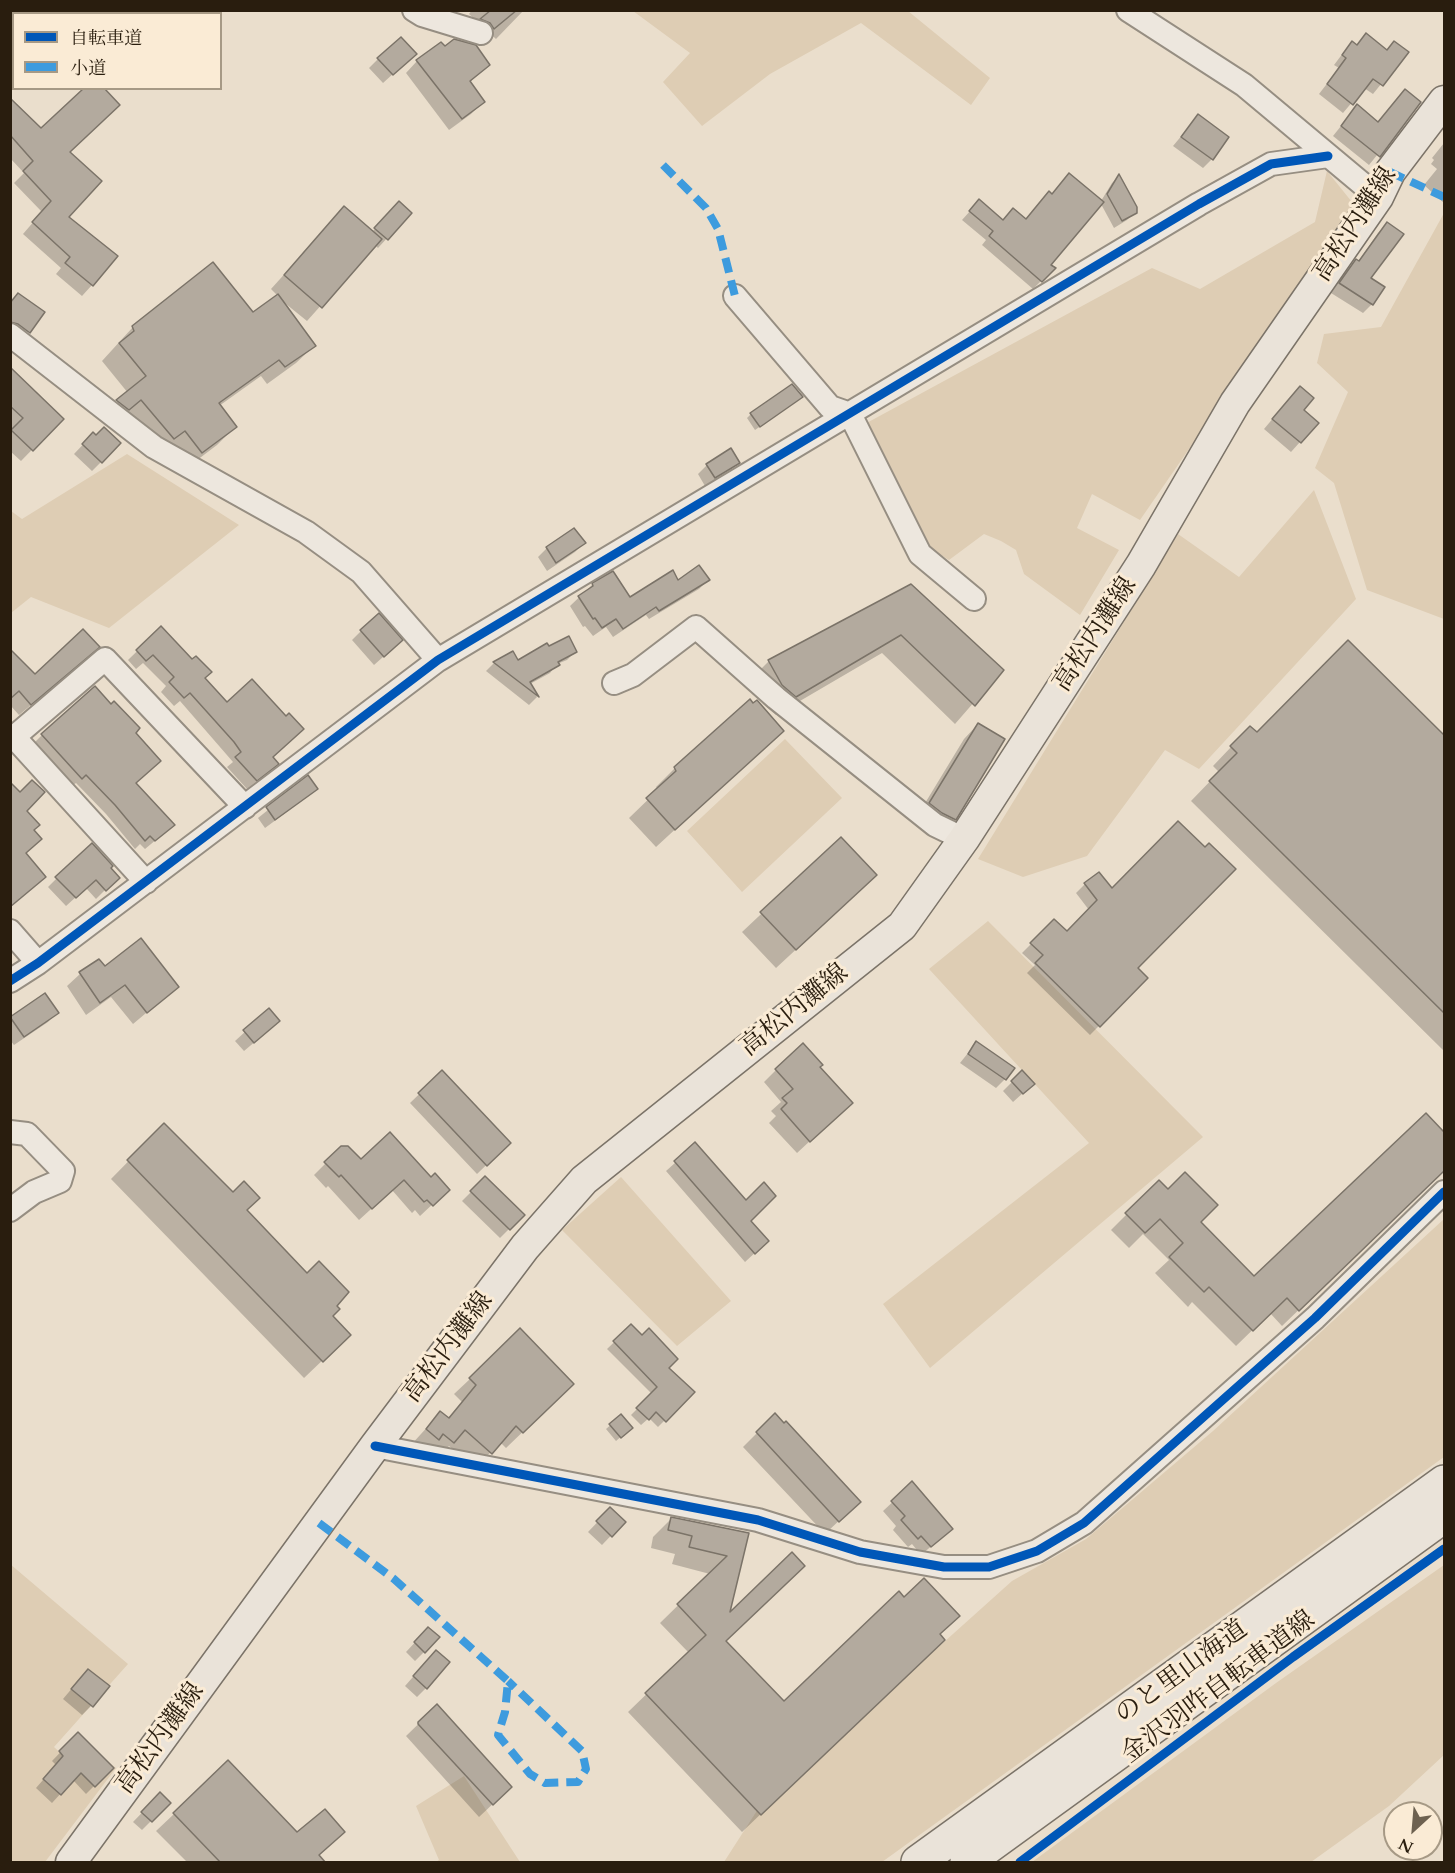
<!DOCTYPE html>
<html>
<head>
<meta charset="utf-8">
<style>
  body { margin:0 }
  #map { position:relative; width:1455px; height:1873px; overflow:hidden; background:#eadecc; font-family:Cardo,"Noto Serif JP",serif }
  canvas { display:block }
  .frame { position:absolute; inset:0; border:12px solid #291d0e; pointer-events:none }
  .legend { position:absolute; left:12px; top:12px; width:210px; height:78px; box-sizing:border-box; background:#faebd5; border:2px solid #a69985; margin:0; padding:8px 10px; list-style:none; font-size:18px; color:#291d0e }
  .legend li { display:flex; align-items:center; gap:12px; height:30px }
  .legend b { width:30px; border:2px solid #a69985 }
  .north { position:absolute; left:1383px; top:1801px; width:60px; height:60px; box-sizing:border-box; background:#faebd5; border:2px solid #a69985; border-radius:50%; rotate:206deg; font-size:16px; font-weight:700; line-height:24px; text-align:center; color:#291d0e }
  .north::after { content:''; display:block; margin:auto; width:21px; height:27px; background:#6d6150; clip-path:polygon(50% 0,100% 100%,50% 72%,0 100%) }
</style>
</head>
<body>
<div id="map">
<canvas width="1455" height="1873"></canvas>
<div class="frame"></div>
<ul class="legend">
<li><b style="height:8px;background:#0057b8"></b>自転車道</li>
<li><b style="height:8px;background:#3d9bde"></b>小道</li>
</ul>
<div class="north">N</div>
</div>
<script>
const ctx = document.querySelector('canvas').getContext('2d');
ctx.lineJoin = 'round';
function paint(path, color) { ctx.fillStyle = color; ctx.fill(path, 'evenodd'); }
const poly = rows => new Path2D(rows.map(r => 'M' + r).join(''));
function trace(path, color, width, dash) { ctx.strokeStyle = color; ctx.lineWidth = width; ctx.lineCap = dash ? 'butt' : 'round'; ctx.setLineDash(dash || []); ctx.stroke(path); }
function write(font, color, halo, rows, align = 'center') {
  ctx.font = font + ' Cardo,"Noto Serif JP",serif'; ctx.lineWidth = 6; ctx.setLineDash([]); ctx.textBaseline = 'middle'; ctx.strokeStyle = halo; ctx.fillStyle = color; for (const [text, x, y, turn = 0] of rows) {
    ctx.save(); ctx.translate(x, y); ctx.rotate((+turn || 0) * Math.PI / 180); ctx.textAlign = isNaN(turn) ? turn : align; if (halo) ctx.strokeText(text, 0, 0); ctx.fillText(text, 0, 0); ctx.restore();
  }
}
const green = poly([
  [633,11,908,11,990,78,971,105,861,23,770,74,702,126,663,82,690,53],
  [1327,171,1356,207,1140,520,1092,494,1077,528,1119,550,1080,615,1024,574,1016,550,1001,541,984,534,949,560,923,544,863,425,1152,268,1200,289,1315,222],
  [1444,213,1444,619,1367,590,1334,483,1315,468,1348,392,1317,363,1324,334,1381,327],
  [127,454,239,525,109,628,31,597,11,613,11,511,22,519],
  [1314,490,1356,599,1199,769,1165,750,1087,856,1023,877,978,859,1178,534,1239,577],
  [785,739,842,798,742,892,687,831],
  [988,921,1203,1137,930,1368,883,1304,1089,1143,929,969],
  [621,1177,731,1301,677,1346,562,1230],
  [1444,1219,1444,1457,882,1862,724,1862,758,1809,1012,1581,1086,1539,1213,1431],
  [10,1564,128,1664,54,1747,67,1759,90,1747,116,1768,45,1862,11,1862],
  [1444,1565,1444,1755,1389,1806,1311,1862,1032,1862,1276,1683],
  [464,1776,520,1862,436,1862,439,1860,416,1806]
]);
const shadow = poly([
  [10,10,50,10,47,14,14,14,14,34,10,37],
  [472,10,524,10,496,39,469,14],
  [1366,35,1386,51,1394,43,1407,52,1373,94,1364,88,1343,113,1319,94,1339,68,1334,65,1343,53,1353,43,1356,46],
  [444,48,489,65,469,83,483,102,471,114,449,130,406,73,417,61],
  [378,59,405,63,383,83,369,68],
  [10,103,68,153,67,217,92,285,82,296,56,274,61,268,23,234,42,212,14,183,24,173,10,158],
  [1419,103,1369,165,1333,136,1357,106,1377,123],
  [1198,116,1212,159,1203,168,1173,146],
  [1444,143,1444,203,1424,185,1437,169,1431,164,1434,160,1432,158],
  [1119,176,1135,212,1127,220,1114,228,1101,204,1049,265,1054,268,1033,289,982,245,986,240,962,220,971,210,1002,221,1025,220,1041,202,1051,195,1101,201,1112,183],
  [344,208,372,232,390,212,410,213,378,248,375,245,307,321,281,300,314,346,296,363,267,384,261,376,219,406,235,427,217,445,184,470,100,418,128,393,102,361,133,327,253,314,278,296,271,289],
  [1387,224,1369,279,1372,304,1363,313,1331,293,1347,270,1356,261,1358,262,1378,233],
  [10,302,43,313,20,341,10,334],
  [10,370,62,419,21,461,10,451,10,433,13,430,10,427],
  [1291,397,1302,411,1317,423,1291,452,1264,429],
  [797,401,755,430,747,418,751,414],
  [93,434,101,462,92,471,74,454],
  [738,462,729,472,705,486,698,474,707,465],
  [584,543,575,552,547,571,538,557,547,548],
  [708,580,699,589,649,619,646,615,613,637,606,627,593,636,585,626,583,627,570,606,593,584,630,599,678,582],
  [911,586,1002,670,955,724,882,653,776,715,763,704,750,680,769,661],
  [161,628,227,704,286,718,268,772,247,789,227,767,233,762,180,701,174,706,161,692,166,686,143,663,136,669,128,660],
  [361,631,392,649,374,665,352,640],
  [1348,642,1444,737,1444,1051,1191,801,1219,772,1213,766,1232,746,1257,734],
  [548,648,575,652,567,660,557,664,550,673,530,684,537,697,529,705,486,671,494,663,512,653,517,662],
  [10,653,35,676,87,658,19,715,10,705],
  [111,706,134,733,135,783,163,834,145,849,140,844,135,849,106,814,76,783,72,786,33,744,42,735],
  [978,724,955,819,940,833,916,818,964,739],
  [782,731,656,847,629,818,658,790,656,787,675,768],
  [308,778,316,788,307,797,265,828,258,818],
  [841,839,856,894,776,968,742,932],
  [109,868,118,877,96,899,86,888,66,906,48,887,57,878],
  [1085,884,1112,890,1136,968,1146,978,1090,1035,1027,973,1035,965,1022,953,1054,921,1067,933,1089,910,1076,893],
  [99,961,104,969,177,987,133,1024,111,997,86,1015,67,986,80,974],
  [45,995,57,1012,48,1022,14,1045,10,1040,10,1019],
  [269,1010,269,1030,244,1051,235,1041],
  [976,1043,1005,1079,996,1088,960,1063],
  [818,1067,838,1115,797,1153,769,1123,776,1116,771,1111,781,1102,764,1082,776,1070],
  [442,1072,509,1143,477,1174,410,1103],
  [1022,1072,1033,1084,1013,1102,1003,1091],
  [1426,1115,1444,1134,1444,1170,1282,1326,1270,1313,1236,1346,1192,1302,1188,1307,1155,1273,1169,1260,1143,1234,1129,1248,1111,1230,1159,1182,1254,1278],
  [164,1125,335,1306,331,1316,349,1335,304,1378,111,1179],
  [390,1134,436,1201,420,1216,415,1210,412,1213,392,1190,359,1220,328,1186,326,1188,314,1175,342,1147,361,1161],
  [695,1145,749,1221,758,1250,745,1262,666,1171],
  [485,1178,523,1215,500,1238,462,1201],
  [631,1326,667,1368,693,1392,658,1427,649,1418,641,1425,631,1415,652,1394,607,1349],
  [470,1379,557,1399,506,1448,500,1442,476,1468,449,1446,437,1458,411,1445,440,1413,447,1419,462,1402,454,1394],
  [775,1415,845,1515,825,1534,743,1447],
  [621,1416,631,1428,616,1441,606,1429],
  [912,1484,942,1537,921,1555,912,1544,908,1547,893,1530,896,1526,883,1511],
  [610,1509,624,1522,602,1545,588,1532],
  [671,1519,747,1534,727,1617,724,1641,784,1703,938,1635,925,1657,742,1832,628,1712,689,1653,660,1623,710,1574,672,1564,675,1554,651,1548,653,1537],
  [419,1638,424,1652,415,1661,406,1652],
  [427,1661,426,1688,417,1697,405,1686],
  [79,1680,91,1706,82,1715,63,1699],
  [437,1706,497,1800,479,1817,406,1736],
  [78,1734,112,1768,86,1794,73,1780,52,1803,36,1788,56,1765,52,1761],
  [160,1794,169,1803,142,1830,133,1822],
  [174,1814,297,1834,324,1862,187,1862,156,1831]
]);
const building = poly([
  [491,10,517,10,494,29,490,23,480,19,491,10],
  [1366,33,1387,50,1394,41,1409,52,1383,86,1373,79,1353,105,1327,84,1346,58,1342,55,1352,41,1357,45,1366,33],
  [401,37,417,54,393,75,377,58,401,37],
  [454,39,476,45,490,65,470,81,485,102,462,119,416,60,441,42,445,46,454,39],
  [84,88,104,88,120,105,70,152,102,181,69,217,118,256,93,286,65,263,70,257,32,222,51,201,23,171,33,161,10,135,10,98,41,128,84,88],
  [1405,89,1421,102,1380,157,1341,126,1357,104,1378,122,1405,89],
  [1198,114,1229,137,1213,160,1181,137,1198,114],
  [1069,173,1104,202,1051,265,1056,268,1042,282,989,236,993,231,969,211,979,199,1003,220,1013,208,1026,219,1049,191,1052,194,1069,173],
  [1119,174,1137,207,1137,213,1122,221,1107,194,1119,174],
  [399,201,412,213,388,240,374,228,399,201],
  [344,206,382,239,322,308,284,275,344,206],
  [1387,222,1404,234,1371,278,1385,287,1373,305,1339,283,1356,259,1359,261,1387,222],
  [213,262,253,312,278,294,316,346,285,367,279,360,219,403,237,427,202,453,185,431,174,439,141,400,129,410,116,400,146,376,119,343,134,331,132,326,213,262],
  [18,293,45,312,30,333,18,324,10,322,10,303,18,293],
  [10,367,64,419,33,451,11,430,23,418,10,406,10,367],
  [792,384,803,397,760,427,750,413,792,384],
  [1300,386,1314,398,1304,410,1319,423,1301,443,1272,419,1300,386],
  [104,427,121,443,102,463,82,444,93,432,96,435,104,427],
  [731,448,740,463,715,478,706,464,731,448],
  [574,528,586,543,556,563,546,547,574,528],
  [699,565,710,580,659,611,656,607,623,629,616,619,602,628,595,618,593,619,578,596,593,586,592,583,613,571,630,597,673,570,678,580,699,565],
  [911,584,1004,670,975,706,901,635,796,697,782,685,768,660,911,584],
  [379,613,403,640,384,657,360,630,379,613],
  [161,626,192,659,196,656,212,672,205,678,227,702,252,679,286,716,289,713,304,729,273,757,279,764,257,781,235,757,241,752,234,742,190,693,184,698,169,682,174,677,153,655,146,661,136,650,161,626],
  [83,629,100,647,31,705,19,691,10,699,10,649,35,674,83,629],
  [569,636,577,652,558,662,560,665,530,682,539,697,493,662,513,651,518,660,547,643,549,646,569,636],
  [1348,640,1444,735,1444,1013,1209,781,1237,753,1230,746,1250,726,1257,732,1348,640],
  [95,686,111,704,114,701,140,728,136,733,161,761,136,783,175,825,155,841,150,836,145,841,115,805,86,775,82,779,41,734,95,686],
  [750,699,753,703,757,700,784,731,675,830,646,798,676,771,674,767,750,699],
  [978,723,1005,739,956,820,942,813,929,803,978,723],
  [308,775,318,789,275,820,266,807,308,775],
  [32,780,45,792,27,811,40,825,34,830,42,839,26,853,46,877,10,907,10,782,20,792,32,780],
  [1178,821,1205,847,1209,843,1236,869,1138,968,1148,978,1100,1027,1035,963,1043,955,1030,943,1054,919,1067,931,1097,900,1084,883,1099,872,1112,888,1178,821],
  [841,837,877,875,796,950,760,912,841,837],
  [92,843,113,866,111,868,120,878,106,891,96,880,76,898,55,877,92,843],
  [141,938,179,987,147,1013,125,985,100,1003,79,972,99,959,105,966,141,938],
  [45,993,59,1013,24,1037,10,1017,45,993],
  [269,1008,280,1021,254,1043,243,1030,269,1008],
  [976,1041,1015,1068,1006,1080,968,1054,976,1041],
  [803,1043,823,1065,820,1067,853,1103,810,1142,781,1109,787,1103,782,1098,793,1089,775,1069,803,1043],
  [442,1070,511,1143,487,1166,418,1093,442,1070],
  [1022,1070,1035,1084,1023,1094,1011,1081,1022,1070],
  [1426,1113,1444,1132,1444,1171,1299,1311,1287,1298,1253,1331,1209,1287,1204,1292,1169,1257,1183,1243,1160,1219,1145,1233,1125,1213,1159,1180,1168,1189,1185,1172,1218,1205,1201,1222,1254,1276,1426,1113],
  [164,1123,233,1192,244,1181,260,1198,247,1210,307,1273,319,1261,349,1292,337,1306,340,1309,333,1316,351,1335,323,1362,127,1160,164,1123],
  [390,1132,431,1177,435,1173,450,1190,433,1206,427,1200,424,1202,404,1180,372,1209,341,1175,339,1177,324,1162,341,1146,348,1146,361,1159,390,1132],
  [695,1142,746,1200,764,1182,776,1196,751,1221,769,1241,755,1254,674,1161,695,1142],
  [485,1176,525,1215,510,1230,470,1191,485,1176],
  [631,1324,642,1335,649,1328,678,1359,669,1368,695,1392,666,1422,656,1412,649,1420,636,1408,657,1387,613,1341,631,1324],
  [520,1328,574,1384,523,1433,516,1426,492,1454,465,1430,454,1443,443,1434,439,1440,426,1429,440,1411,449,1418,476,1385,469,1378,520,1328],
  [775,1413,784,1423,786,1421,861,1502,839,1522,756,1432,775,1413],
  [621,1414,633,1428,621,1438,609,1424,621,1414],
  [912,1481,953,1529,931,1547,921,1536,918,1539,901,1520,905,1516,891,1501,912,1481],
  [610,1507,626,1522,612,1537,596,1521,610,1507],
  [671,1517,749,1533,730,1612,792,1552,805,1566,726,1641,784,1701,899,1591,904,1597,924,1578,960,1616,940,1634,945,1640,761,1815,645,1693,706,1635,677,1604,727,1556,689,1547,692,1536,668,1530,671,1517],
  [428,1627,440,1637,425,1653,414,1642,428,1627],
  [436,1650,450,1662,427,1689,413,1676,436,1650],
  [88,1669,110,1686,93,1707,71,1689,88,1669],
  [437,1704,512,1787,493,1805,418,1724,418,1722,437,1704],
  [78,1732,114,1768,95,1787,81,1773,61,1795,43,1779,63,1756,59,1751,78,1732],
  [228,1760,297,1832,325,1809,345,1832,319,1855,326,1863,221,1863,173,1813,228,1760],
  [160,1792,171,1803,152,1822,141,1812,160,1792]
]);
const minor = poly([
  [414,10,422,15,481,33],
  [1128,10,1244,85,1378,197],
  [735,296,830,407,850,414,920,554,974,599],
  [10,335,154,447,306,532,361,572,438,660],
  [614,683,633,675,696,627,776,698,935,825,964,839],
  [146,882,14,737,105,659,245,807],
  [10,931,38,963],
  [10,981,38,963,438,660,1199,204,1271,164,1328,156],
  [10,1132,27,1134,63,1171,60,1181,34,1192,10,1210],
  [375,1446,758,1520,860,1552,944,1567,989,1567,1037,1551,1084,1523,1315,1318,1444,1192]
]);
const major = poly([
  [71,1862,375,1446,525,1247,584,1180,902,926,964,839,1141,565,1235,403,1378,197,1390,172,1444,101]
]);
const highway = poly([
  [73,14,76,10],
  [10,66,14,63],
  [918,1862,1444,1482],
  [967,1862,1444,1516]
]);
const quiet = poly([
  [663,165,706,208,718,229,735,296],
  [1390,172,1444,197],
  [319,1523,394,1579,508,1681,505,1712,498,1735,530,1774,545,1783,578,1782,586,1769,582,1751,508,1681]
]);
const cycleway = poly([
  [10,981,38,963,438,660,1199,204,1271,164,1328,156],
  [375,1446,758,1520,860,1552,944,1567,989,1567,1037,1551,1084,1523,1315,1318,1444,1192],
  [1020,1862,1293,1657,1444,1549]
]);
const streetNames = [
  ["高松内灘線",1356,225,-57],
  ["高松内灘線",1096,635,-57],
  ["高松内灘線",795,1011,-39],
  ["高松内灘線",449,1348,-53],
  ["のと里山海道",1182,1673,-36],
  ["金沢羽咋自転車道線",1219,1688,-37],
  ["高松内灘線",161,1739,-54]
];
paint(green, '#decdb4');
paint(shadow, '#0003');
paint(building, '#b3aa9e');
trace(building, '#7b7368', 1.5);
trace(minor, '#968e82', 26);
trace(major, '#7b7368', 33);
trace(highway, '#7b7368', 36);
trace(minor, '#ede7de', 22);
trace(major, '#eae3d9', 30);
trace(highway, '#eae3d9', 33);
trace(quiet, '#3d9bde', 8, [15, 8]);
trace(cycleway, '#0057b8', 9);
write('26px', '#291d0e', '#faebd5', streetNames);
</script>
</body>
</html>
